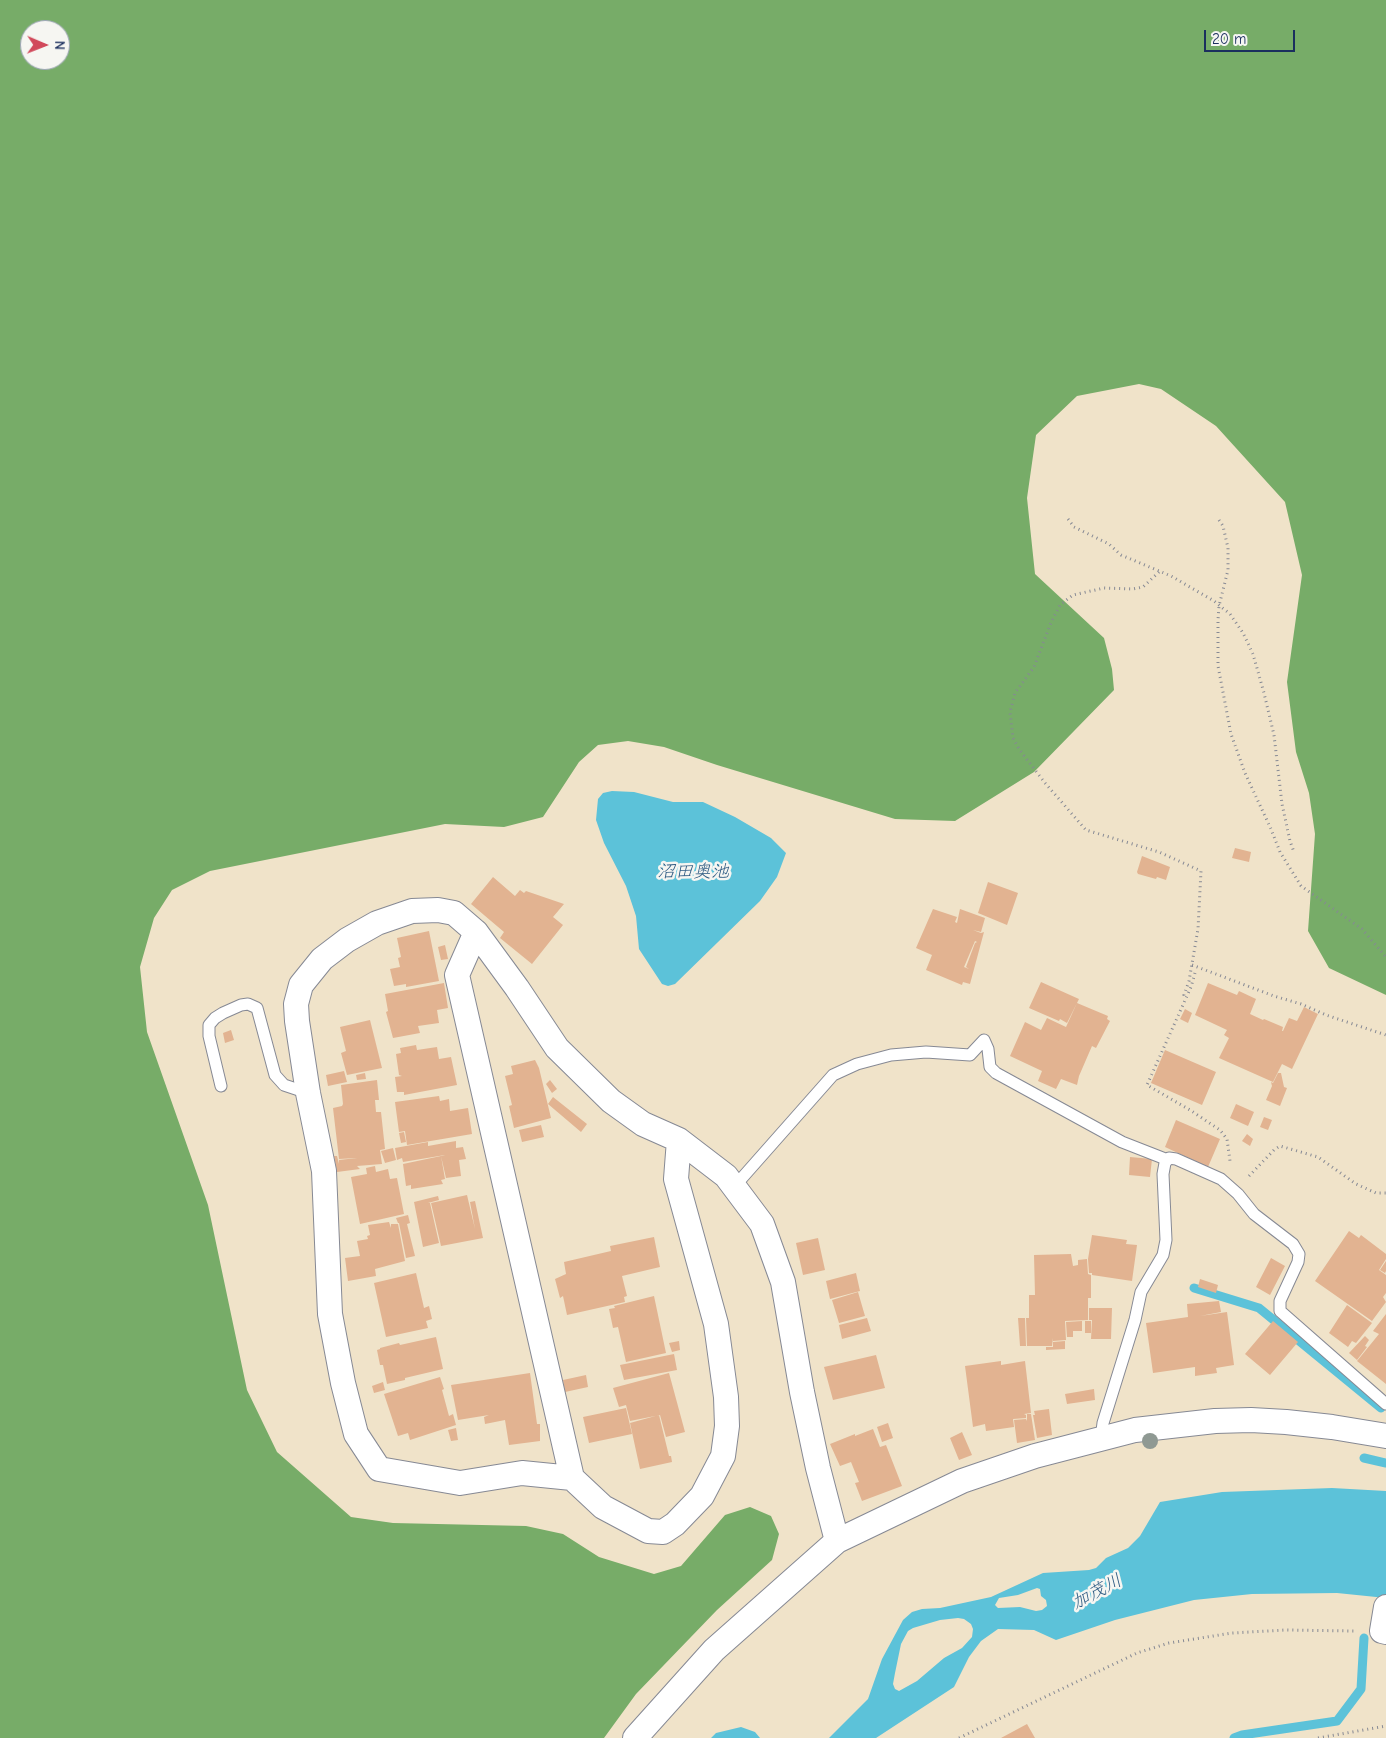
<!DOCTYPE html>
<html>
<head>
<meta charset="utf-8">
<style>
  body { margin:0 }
  #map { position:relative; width:1386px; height:1738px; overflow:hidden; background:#f0e3c9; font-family:"Comic Neue",sans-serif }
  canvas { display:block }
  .north { position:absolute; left:20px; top:20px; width:50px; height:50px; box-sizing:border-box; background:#f6f6f2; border:1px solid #9ea6b7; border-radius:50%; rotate:91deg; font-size:14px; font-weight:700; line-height:20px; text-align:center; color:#1b2f5e }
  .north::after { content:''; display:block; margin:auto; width:18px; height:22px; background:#d1495b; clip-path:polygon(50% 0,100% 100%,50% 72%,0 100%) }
  .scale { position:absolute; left:1204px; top:30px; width:91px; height:22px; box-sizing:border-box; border:2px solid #1b2f5e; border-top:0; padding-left:6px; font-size:15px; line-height:18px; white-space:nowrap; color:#1b2f5e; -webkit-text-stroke:4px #f6f6f2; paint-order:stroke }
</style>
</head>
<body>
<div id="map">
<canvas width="1386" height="1738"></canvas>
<div class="north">N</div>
<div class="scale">20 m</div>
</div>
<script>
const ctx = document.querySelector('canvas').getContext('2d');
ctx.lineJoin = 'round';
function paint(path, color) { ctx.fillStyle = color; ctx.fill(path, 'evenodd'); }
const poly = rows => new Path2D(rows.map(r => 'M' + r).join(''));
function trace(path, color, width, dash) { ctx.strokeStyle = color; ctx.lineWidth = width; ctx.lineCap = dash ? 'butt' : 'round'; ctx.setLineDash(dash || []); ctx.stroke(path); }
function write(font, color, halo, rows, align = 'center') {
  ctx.font = font + ' "Comic Neue","Klee One",sans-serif'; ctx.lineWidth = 5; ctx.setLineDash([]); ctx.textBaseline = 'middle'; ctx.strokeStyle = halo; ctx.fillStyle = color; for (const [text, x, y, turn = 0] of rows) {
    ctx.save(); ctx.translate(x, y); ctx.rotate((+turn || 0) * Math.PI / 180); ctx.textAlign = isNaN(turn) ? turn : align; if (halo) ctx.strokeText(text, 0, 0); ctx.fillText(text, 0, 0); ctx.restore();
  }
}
const forest = poly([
  [0,0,1386,0,1386,995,1329,968,1308,931,1315,834,1309,793,1296,752,1287,682,1302,575,1285,502,1216,426,1161,389,1139,384,1077,396,1036,435,1027,498,1035,574,1104,638,1112,669,1114,690,1034,772,955,821,895,819,717,765,664,747,628,741,598,745,579,762,543,817,504,827,445,824,210,871,172,890,154,918,140,967,147,1032,208,1205,247,1390,277,1452,351,1517,393,1523,526,1526,563,1534,599,1557,654,1574,681,1566,725,1515,750,1507,771,1516,779,1534,772,1560,717,1610,636,1694,604,1738,0,1738],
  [30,30,60,30,60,60,30,60]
]);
const water = poly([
  [612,791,634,792,673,802,703,802,735,817,771,838,786,853,777,877,760,901,675,984,668,986,662,984,639,949,636,916,626,886,604,843,596,820,598,799,603,793],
  [1332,1488,1386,1491,1386,1598,1337,1593,1252,1594,1194,1600,1115,1620,1056,1640,1034,1630,998,1629,981,1641,969,1657,954,1687,876,1738,829,1738,868,1699,882,1659,903,1620,912,1612,922,1609,940,1608,991,1597,1043,1573,1089,1570,1096,1568,1106,1558,1128,1548,1140,1536,1160,1502,1222,1492],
  [1037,1588,1040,1589,1041,1596,1046,1600,1047,1606,1042,1610,1036,1611,1020,1607,998,1608,995,1605,999,1598,1018,1595],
  [958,1618,964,1619,971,1624,973,1629,972,1637,962,1648,944,1658,917,1681,899,1691,895,1689,893,1684,895,1673,901,1644,908,1631,913,1628,940,1620],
  [741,1727,755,1732,760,1738,711,1738,716,1733]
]);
const stream = poly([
  [1194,1288,1259,1308,1381,1408],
  [1364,1458,1386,1463],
  [1234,1738,1242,1735,1337,1721,1361,1689,1364,1638]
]);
const building = poly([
  [1235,848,1251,852,1249,862,1232,858],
  [1142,856,1170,867,1166,880,1157,877,1156,879,1138,874,1137,872],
  [493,877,515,896,520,890,524,893,526,891,564,904,553,917,563,925,532,964,500,938,504,932,471,904],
  [988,882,1018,893,1007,925,978,913],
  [933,909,957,917,955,922,957,923,960,909,985,918,981,932,973,930,981,933,984,932,970,984,963,982,962,985,926,970,932,955,916,948],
  [975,941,977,942,975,943,966,967,969,969,964,967],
  [429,931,439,981,406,987,406,984,394,986,390,969,400,967,398,958,401,957,397,938],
  [445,945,448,959,441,960,438,947],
  [1041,982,1079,999,1067,1023,1060,1019,1059,1021,1029,1008],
  [444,983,448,1008,437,1010,439,1023,418,1026,420,1033,393,1038,386,1012,388,1011,385,994],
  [1208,983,1237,995,1239,991,1256,999,1250,1014,1263,1020,1264,1019,1283,1027,1282,1031,1283,1031,1289,1018,1297,1021,1304,1007,1318,1014,1292,1069,1282,1064,1273,1082,1219,1058,1229,1038,1224,1035,1227,1030,1195,1015],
  [1077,1003,1108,1016,1107,1019,1110,1021,1096,1048,1092,1046,1079,1076,1077,1085,1061,1079,1056,1089,1038,1081,1042,1071,1010,1056,1025,1022,1041,1030,1047,1018,1066,1027],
  [1185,1009,1192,1013,1188,1023,1180,1019],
  [370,1020,382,1068,347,1075,341,1053,346,1051,340,1027],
  [231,1030,234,1040,225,1043,223,1033],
  [416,1045,417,1050,437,1047,439,1059,451,1057,457,1085,404,1095,404,1092,397,1092,395,1077,402,1076,399,1075,396,1054,401,1053,400,1048],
  [1165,1050,1216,1072,1202,1105,1151,1083],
  [535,1060,539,1068,551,1118,514,1128,509,1106,512,1105,505,1076,513,1074,511,1066],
  [344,1071,347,1082,328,1086,326,1075],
  [365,1073,366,1079,357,1080,356,1075],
  [1278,1073,1281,1073,1284,1087,1287,1088,1280,1106,1266,1100,1272,1086,1271,1082,1273,1083],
  [377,1080,379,1100,375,1100,376,1112,381,1112,385,1149,380,1150,382,1164,357,1166,360,1169,337,1172,334,1156,337,1156,339,1164,339,1160,357,1158,339,1159,333,1108,342,1106,343,1104,341,1085],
  [550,1080,557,1089,552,1093,546,1084],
  [439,1096,440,1101,449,1099,450,1111,468,1108,472,1134,407,1145,405,1131,399,1132,395,1102],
  [553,1097,587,1124,581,1132,548,1104],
  [1236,1104,1254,1112,1248,1126,1230,1118],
  [1264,1117,1272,1120,1268,1130,1260,1127],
  [1176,1120,1220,1139,1208,1167,1165,1147],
  [541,1125,544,1137,522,1142,519,1130],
  [404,1132,406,1142,401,1143,399,1133],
  [1247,1134,1253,1139,1250,1146,1242,1141],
  [456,1141,456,1148,463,1147,466,1159,459,1160,461,1176,446,1178,441,1156,445,1155,403,1162,402,1158,397,1160,395,1148,428,1142,428,1146],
  [393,1148,396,1160,385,1163,381,1151],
  [441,1156,445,1179,441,1180,443,1184,411,1189,411,1185,406,1186,403,1164],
  [1130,1157,1152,1159,1150,1177,1129,1175],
  [375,1166,376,1172,388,1169,390,1179,397,1178,404,1214,360,1224,351,1177,367,1174,366,1168],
  [467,1195,475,1229,470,1202,475,1201,483,1238,441,1246,431,1203],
  [438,1196,439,1200,428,1203,430,1203,439,1243,423,1247,414,1202],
  [408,1215,410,1223,407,1224,415,1256,406,1258,399,1223,398,1223,396,1218],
  [389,1222,391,1228,391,1224,398,1224,405,1261,375,1269,376,1276,348,1281,345,1258,360,1256,357,1241,368,1239,367,1236,370,1235,368,1225],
  [1349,1231,1359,1238,1361,1235,1386,1254,1386,1259,1379,1270,1386,1275,1386,1293,1383,1297,1386,1302,1372,1321,1315,1281],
  [1092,1235,1127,1240,1126,1244,1137,1245,1132,1281,1092,1275,1092,1273,1089,1273,1088,1259],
  [654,1237,660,1267,622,1276,627,1296,624,1297,625,1302,567,1315,563,1296,560,1298,555,1279,566,1274,564,1262,611,1251,610,1246],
  [818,1238,825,1270,803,1275,796,1243],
  [1071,1254,1073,1266,1078,1265,1078,1260,1087,1259,1088,1274,1091,1275,1091,1298,1088,1298,1088,1320,1065,1321,1066,1340,1053,1341,1053,1338,1052,1346,1027,1346,1026,1318,1029,1318,1029,1295,1035,1295,1034,1255],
  [1271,1258,1285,1266,1270,1295,1256,1287],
  [1386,1261,1386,1271,1385,1273,1380,1270],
  [416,1273,424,1308,429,1306,432,1319,426,1321,428,1328,386,1337,374,1283],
  [856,1273,860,1291,830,1299,826,1281],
  [1200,1279,1218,1285,1216,1293,1198,1287],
  [858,1292,865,1316,839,1323,832,1300],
  [654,1296,666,1353,626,1362,618,1327,613,1328,609,1309,615,1308,614,1306],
  [1219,1301,1221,1312,1200,1316,1227,1312,1234,1365,1216,1368,1217,1373,1195,1376,1195,1367,1153,1373,1146,1323,1188,1317,1187,1304],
  [1347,1305,1372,1323,1356,1343,1352,1341,1348,1347,1329,1333],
  [1089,1308,1112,1308,1111,1339,1091,1339,1092,1320,1089,1320],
  [1386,1314,1386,1384,1357,1361,1379,1334,1373,1331],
  [867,1318,871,1331,842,1339,839,1325],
  [1018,1318,1025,1318,1026,1346,1020,1346],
  [1082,1321,1082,1331,1073,1331,1073,1337,1067,1337,1066,1322],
  [1085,1321,1091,1321,1091,1333,1085,1333],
  [1273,1321,1298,1342,1270,1375,1245,1354],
  [1365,1336,1369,1340,1365,1346,1367,1347,1357,1360,1349,1353],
  [436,1337,443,1369,405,1378,405,1380,387,1384,383,1365,380,1365,377,1350,380,1349,380,1348,399,1343,400,1345],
  [679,1341,680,1350,672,1352,669,1343],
  [1065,1341,1065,1349,1046,1350,1046,1347,1053,1347,1053,1342],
  [674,1354,677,1370,624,1380,620,1365],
  [876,1355,885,1388,833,1400,824,1367],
  [1001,1361,1001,1365,1025,1361,1031,1413,1024,1414,1026,1415,1026,1418,1013,1419,1014,1427,986,1431,985,1424,973,1427,965,1366],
  [530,1373,537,1424,540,1424,540,1441,509,1445,505,1420,485,1424,484,1417,489,1415,458,1420,451,1385],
  [669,1373,685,1432,666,1437,660,1415,630,1421,626,1405,619,1407,613,1388],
  [586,1375,588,1387,565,1392,563,1380],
  [440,1377,444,1389,442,1390,449,1416,453,1414,456,1425,410,1440,408,1433,398,1436,384,1394],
  [383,1382,385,1390,374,1393,372,1386],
  [1094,1389,1095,1400,1067,1404,1065,1394],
  [626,1408,632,1434,589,1443,583,1417],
  [1049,1409,1052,1435,1037,1438,1033,1415,1035,1415,1034,1411],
  [1027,1414,1031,1414,1035,1440,1017,1443,1014,1420,1026,1419,1027,1421],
  [659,1415,669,1456,671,1456,672,1462,640,1469,630,1423],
  [888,1423,893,1438,882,1442,877,1427],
  [456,1428,458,1440,451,1441,448,1430],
  [873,1429,880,1447,886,1445,902,1486,862,1501,855,1483,859,1482,851,1462,840,1466,830,1444,855,1434,855,1436],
  [962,1432,972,1455,959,1460,950,1438],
  [1027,1724,1035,1738,1001,1738]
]);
const path = poly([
  [1068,519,1074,527,1109,544,1121,555,1171,576,1214,601,1230,614,1243,633,1253,654,1264,693,1274,735,1282,804,1290,841,1294,852],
  [1219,520,1223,526,1228,548,1228,570,1219,606,1218,620,1218,666,1231,734,1245,773,1271,829,1280,852,1301,886,1362,929,1386,957],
  [1159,572,1143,587,1133,589,1104,588,1073,595,1060,605,1050,625,1034,667,1015,693,1010,712,1013,738,1019,749,1045,783,1086,830,1159,852,1201,871,1198,929,1189,981,1184,995,1185,999],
  [1192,965,1274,996,1301,1004,1326,1015,1386,1035],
  [1195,973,1191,987,1147,1085,1190,1110,1220,1130,1227,1139,1230,1161],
  [1249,1176,1274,1150,1280,1146,1318,1157,1356,1184,1376,1193,1386,1193],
  [959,1738,1137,1653,1169,1643,1232,1633,1285,1630,1354,1631],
  [1318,1738,1386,1726]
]);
const service = poly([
  [221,1086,209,1036,209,1025,215,1018,223,1013,241,1005,248,1004,257,1008,275,1075,284,1085,308,1093],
  [734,1187,833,1075,857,1064,891,1055,926,1052,970,1055,984,1040,988,1049,990,1067,996,1073,1122,1142,1168,1160],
  [1101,1439,1103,1423,1135,1320,1141,1292,1163,1255,1166,1240,1163,1174,1165,1163,1169,1158,1176,1159,1221,1179,1238,1194,1254,1214,1293,1244,1299,1254,1298,1262,1280,1301,1280,1311,1386,1404]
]);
const minor = poly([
  [476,932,457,975,572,1478,603,1507,648,1531,663,1532,675,1524,702,1496,723,1456,727,1426,726,1397,716,1324,676,1179,679,1140],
  [572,1478,522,1473,460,1483,379,1469,356,1434,343,1383,330,1314,324,1171,308,1093,297,1021,296,1004,301,985,322,959,347,940,377,923,412,911,438,910,454,913,476,932,517,988,557,1048,611,1101,643,1124,679,1140,726,1176,762,1224,783,1282,802,1392,818,1468,837,1541],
  [1386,1607,1382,1631,1386,1632],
  [635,1738,714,1650,837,1541,962,1481,1035,1456,1135,1430,1215,1421,1251,1420,1286,1422,1332,1427,1386,1436]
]);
const trees = [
  [1150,1441]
];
const waterNames = [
  ["沼田奥池",693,872],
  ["加茂川",1097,1592,-28]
];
paint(forest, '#77ac68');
paint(water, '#5cc2d9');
trace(stream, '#5cc2d9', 9);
paint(building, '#e2b391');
trace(service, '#868994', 13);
trace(minor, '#868994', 26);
trace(path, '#868994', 3, [1, 4]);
trace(service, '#fff', 11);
trace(minor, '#fff', 24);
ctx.fillStyle = '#8f9993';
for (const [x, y] of trees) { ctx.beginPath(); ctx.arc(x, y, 8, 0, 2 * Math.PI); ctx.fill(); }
write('italic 18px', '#2e5b83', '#f6f6f2', waterNames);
</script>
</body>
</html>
